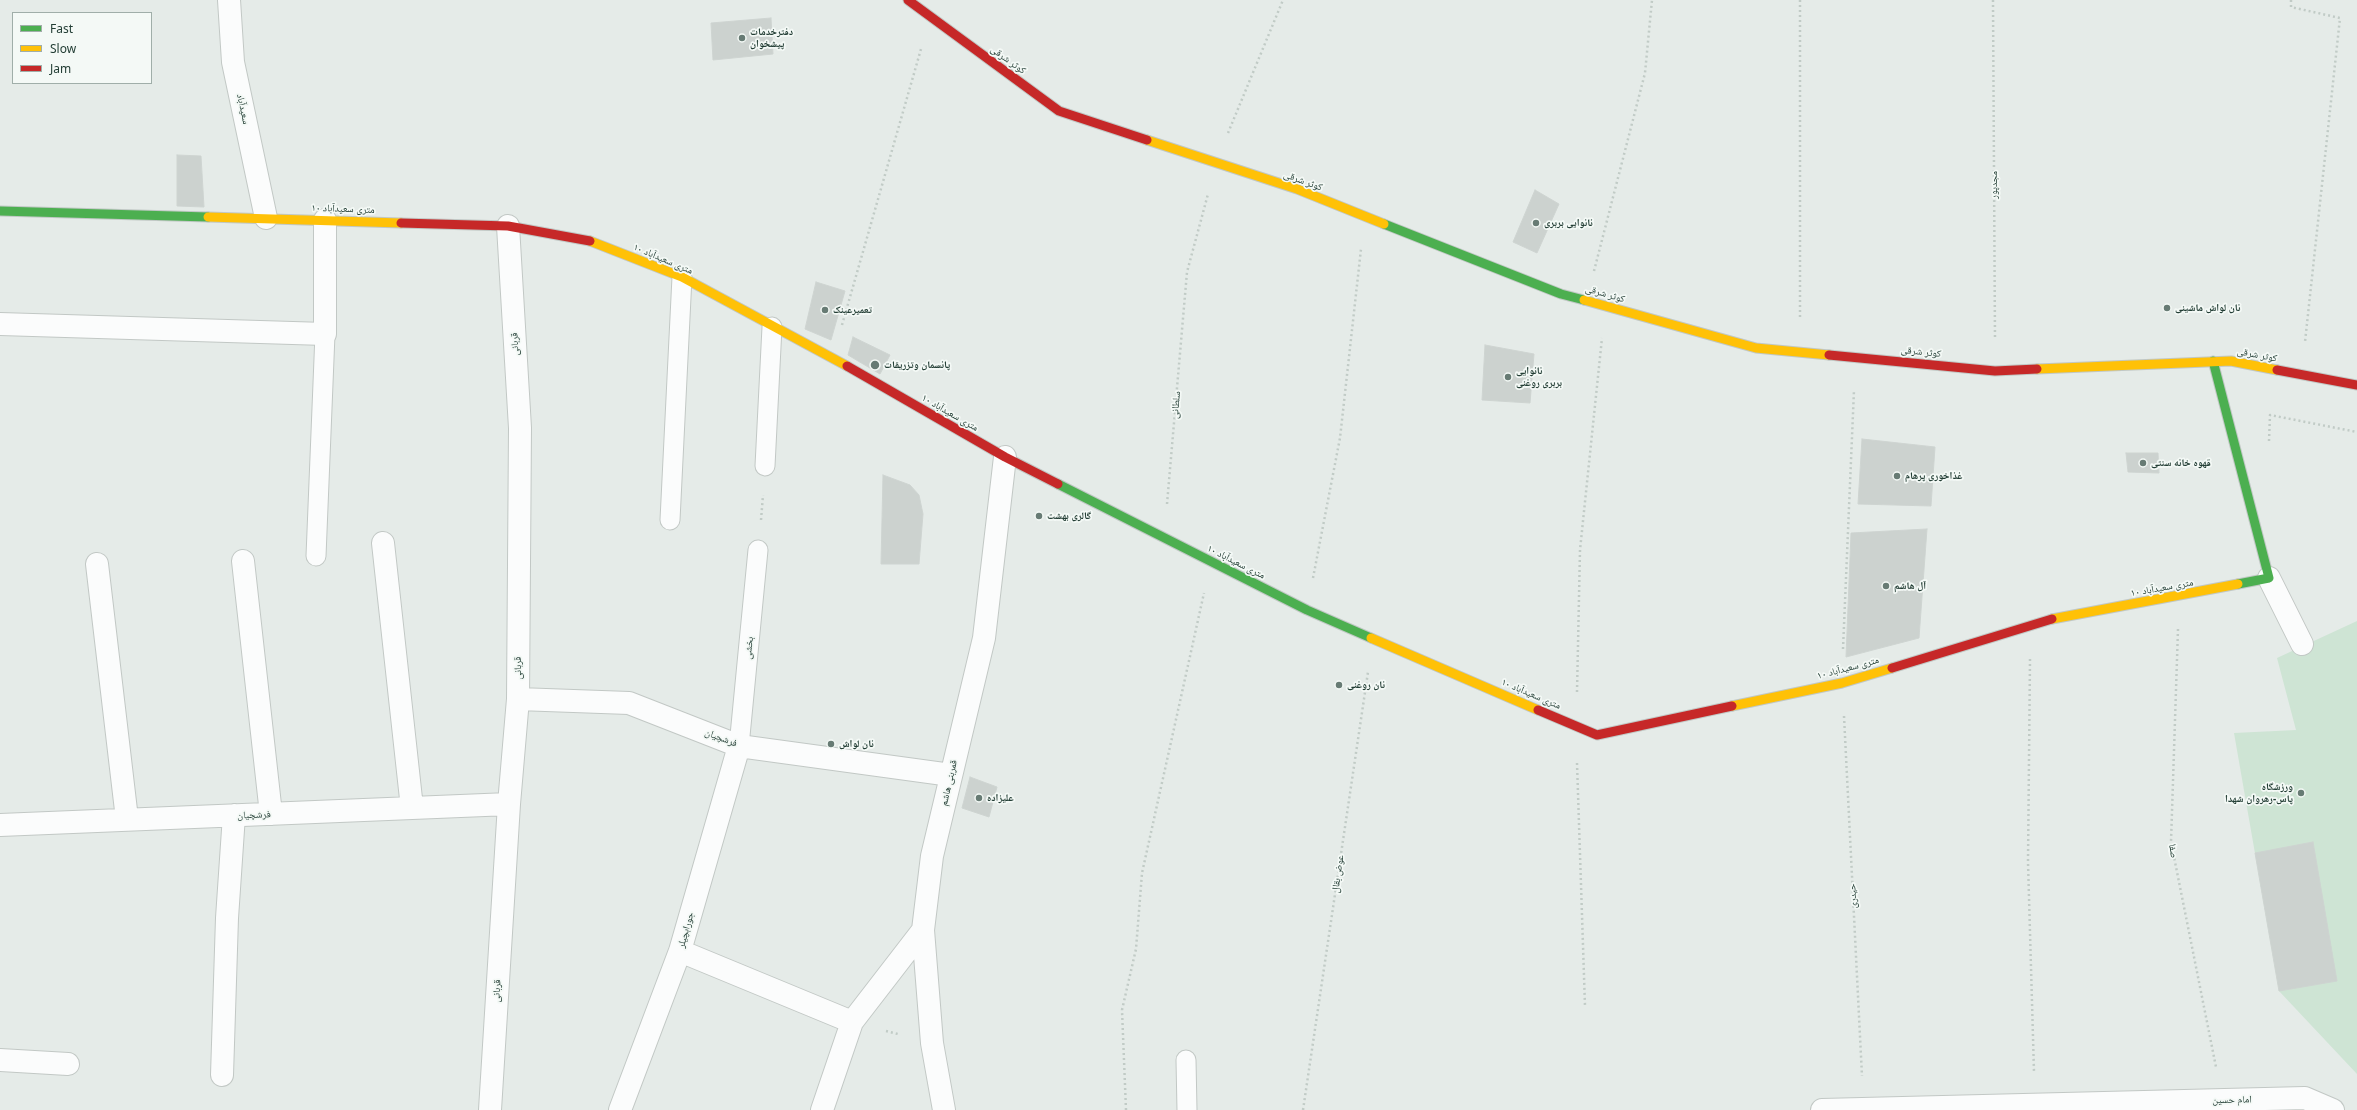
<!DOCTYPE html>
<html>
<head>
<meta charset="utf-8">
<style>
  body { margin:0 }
  #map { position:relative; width:2357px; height:1110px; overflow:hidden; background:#e5ebe8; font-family:"Noto Sans",sans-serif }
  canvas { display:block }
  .legend { position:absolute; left:12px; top:12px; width:140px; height:72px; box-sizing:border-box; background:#f4f9f6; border:1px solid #a0aea9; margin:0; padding:5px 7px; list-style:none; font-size:12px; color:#233e35 }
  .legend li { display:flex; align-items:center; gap:8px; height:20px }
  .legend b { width:20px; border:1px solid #a0aea9 }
</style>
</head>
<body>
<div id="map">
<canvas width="2357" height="1110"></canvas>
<ul class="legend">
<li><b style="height:5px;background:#4caf50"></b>Fast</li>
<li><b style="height:5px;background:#ffc107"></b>Slow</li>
<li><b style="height:5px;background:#c62828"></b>Jam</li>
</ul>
</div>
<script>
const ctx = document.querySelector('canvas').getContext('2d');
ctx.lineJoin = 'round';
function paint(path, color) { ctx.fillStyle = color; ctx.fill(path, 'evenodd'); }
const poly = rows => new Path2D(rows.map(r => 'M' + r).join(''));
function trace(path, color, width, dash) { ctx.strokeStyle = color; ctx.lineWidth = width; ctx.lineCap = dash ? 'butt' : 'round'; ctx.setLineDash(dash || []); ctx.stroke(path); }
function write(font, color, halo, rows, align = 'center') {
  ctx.font = font + ' "Noto Sans","Noto Naskh Arabic",sans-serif'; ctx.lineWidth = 3.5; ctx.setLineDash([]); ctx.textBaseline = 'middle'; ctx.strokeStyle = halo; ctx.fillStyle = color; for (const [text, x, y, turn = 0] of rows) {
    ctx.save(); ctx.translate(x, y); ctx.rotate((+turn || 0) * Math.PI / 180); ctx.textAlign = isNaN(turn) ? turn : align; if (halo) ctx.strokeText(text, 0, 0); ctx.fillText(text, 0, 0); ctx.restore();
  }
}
const green = poly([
  [2357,621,2357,1074,2279,991,2234,733,2296,730,2277,658]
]);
const building = poly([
  [771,18,773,54,713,60,711,23,771,18],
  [177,155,201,156,204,207,177,206,177,155],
  [1535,190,1559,204,1537,253,1513,242,1535,190],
  [816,282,845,291,831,340,805,329,816,282],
  [853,337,890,355,880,374,848,355,853,337],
  [1485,345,1534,354,1530,403,1482,400,1485,345],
  [1862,439,1935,447,1931,506,1858,504,1862,439],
  [2126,453,2158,453,2159,473,2128,472,2126,453],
  [883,475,910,485,919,495,923,514,919,564,881,564,883,475],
  [1927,529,1919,638,1846,657,1851,533,1927,529],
  [970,777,997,787,989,817,962,808,970,777],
  [2313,842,2337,981,2279,991,2255,853,2313,842]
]);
const path = poly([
  [1800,0,1800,320],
  [1993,0,1995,339],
  [2291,0,2291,7,2340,18,2305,342],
  [1228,133,1283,0],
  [1594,271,1645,73,1652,0],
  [842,325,921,49],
  [2269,441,2270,415,2357,432],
  [1167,504,1187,272,1208,194],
  [761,520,763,495],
  [1313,578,1340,438,1361,249],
  [2178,629,2171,842,2216,1067],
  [1843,649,1854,390],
  [2030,659,2028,862,2034,1072],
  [1577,692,1580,550,1602,338],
  [1844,716,1862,1076],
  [1577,763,1585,1006],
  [886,1031,898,1034],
  [1126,1110,1122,1010,1136,949,1142,873,1204,593],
  [1303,1110,1368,672]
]);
const lane = poly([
  [765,466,772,327],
  [670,520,682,277],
  [316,556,325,334],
  [739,746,758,550],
  [1186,1060,1187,1110]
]);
const street = poly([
  [229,0,233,62,266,218],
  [0,324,325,334,325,220],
  [383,543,412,808],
  [243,561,271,814],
  [97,564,127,819],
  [2269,578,2302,644],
  [518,699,629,703,739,746,951,775],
  [0,825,509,804],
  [680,951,852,1022],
  [0,1060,68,1064],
  [222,1075,227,918,234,815],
  [490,1110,509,804,518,699,520,428,508,226],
  [620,1110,680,951,739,746],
  [822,1110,852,1022,923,930],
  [944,1110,932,1043,923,930,932,856,984,638,1005,457],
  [1822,1110,2305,1098,2333,1110]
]);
const fast = poly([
  [0,211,208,217],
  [1384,224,1561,294,1584,300],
  [2213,361,2269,578,2238,584],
  [1058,484,1307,610,1371,638]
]);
const slow = poly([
  [1147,140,1297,189,1384,224],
  [208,217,401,223],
  [590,241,682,277,847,366],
  [1584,300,1756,348,1829,355],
  [2037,369,2231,361,2277,370],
  [2052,619,2238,584],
  [1371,638,1538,710],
  [1732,706,1842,683,1892,668]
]);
const jam = poly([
  [908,0,1059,111,1147,140],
  [401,223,508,226,590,241],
  [1829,355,1995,371,2037,369],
  [847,366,1005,457,1058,484],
  [2277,370,2357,385],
  [1892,668,2052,619],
  [1538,710,1597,735,1732,706]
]);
const markers = [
  [742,38,4,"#677b74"],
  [1536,223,4,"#677b74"],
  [2167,308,4,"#677b74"],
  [825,310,4,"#677b74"],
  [875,365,5,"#677b74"],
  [1508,377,4,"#677b74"],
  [2143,463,4,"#677b74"],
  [1897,476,4,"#677b74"],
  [1039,516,4,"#677b74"],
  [1886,586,4,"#677b74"],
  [1339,685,4,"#677b74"],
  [831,744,4,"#677b74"],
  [2301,793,4,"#677b74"],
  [979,798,4,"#677b74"]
];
const poiNames = [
  ["دفترخدمات",750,32],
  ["پیشخوان",750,44],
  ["نانوایی بربری",1544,223],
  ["نان لواش ماشینی",2175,308],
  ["تعمیرعینک",833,310],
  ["پانسمان وتزریقات",884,365],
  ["نانوایی",1516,371],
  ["بربری روغنی",1516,383],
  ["قهوه خانه سنتی",2151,463],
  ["غذاخوری پرهام",1905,476],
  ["گالری بهشت",1047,516],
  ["آل هاشم",1894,586],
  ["نان روغنی",1347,685],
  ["نان لواش",839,744],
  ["ورزشگاه",2293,787,"right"],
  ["پاس-رهروان شهدا",2293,799,"right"],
  ["علیزاده",987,798]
];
const streetNames = [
  ["کوثر شرقی",1008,60,36],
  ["سعیدآباد",243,109,78],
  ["کوثر شرقی",1303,181,20],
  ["مجدپور",1994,185,-90],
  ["۱۰ متری سعیدآباد",343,209,2],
  ["۱۰ متری سعیدآباد",663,259,23],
  ["کوثر شرقی",1605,294,16],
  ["قربانی",515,344,-93],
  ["کوثر شرقی",1921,352,6],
  ["کوثر شرقی",2257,355,11],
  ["سلطانی",1176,405,-85],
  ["۱۰ متری سعیدآباد",950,413,30],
  ["۱۰ متری سعیدآباد",1236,562,27],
  ["۱۰ متری سعیدآباد",2162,588,-10],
  ["بخشی",749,648,-84],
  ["قربانی",518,668,-90],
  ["۱۰ متری سعیدآباد",1848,668,-15],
  ["۱۰ متری سعیدآباد",1531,694,23],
  ["فرشچیان",721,738,21],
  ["قمربنی هاشم",949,783,-77],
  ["فرشچیان",254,815,-2],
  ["صفا",2173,851,81],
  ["عوض بقال",1338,874,-82],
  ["حیدری",1853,896,-93],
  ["جورابچیلر",686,930,-74],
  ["قربانی",497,991,-87],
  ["امام حسین",2232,1100,-1]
];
paint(green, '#cee4d4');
paint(building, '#ccd2cf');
trace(building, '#ced4d1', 1);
trace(lane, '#c2c8c5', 21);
trace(street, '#c2c8c5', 24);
trace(fast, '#c1c8c5', 11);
trace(slow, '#c1c8c5', 11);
trace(jam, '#c1c8c5', 11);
trace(path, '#c1cbc6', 2.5, [2, 3]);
trace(lane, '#fbfcfc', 19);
trace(street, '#fbfcfc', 22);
trace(fast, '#4caf50', 9);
trace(slow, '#ffc107', 9);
trace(jam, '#c62828', 9);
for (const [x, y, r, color] of markers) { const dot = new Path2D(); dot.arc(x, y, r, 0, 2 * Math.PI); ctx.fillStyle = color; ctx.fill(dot); trace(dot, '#f4f9f6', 1.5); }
write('bold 10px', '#233e35', '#f4f9f6', poiNames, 'left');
write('10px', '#233e35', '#f4f9f6', streetNames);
</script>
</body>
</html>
